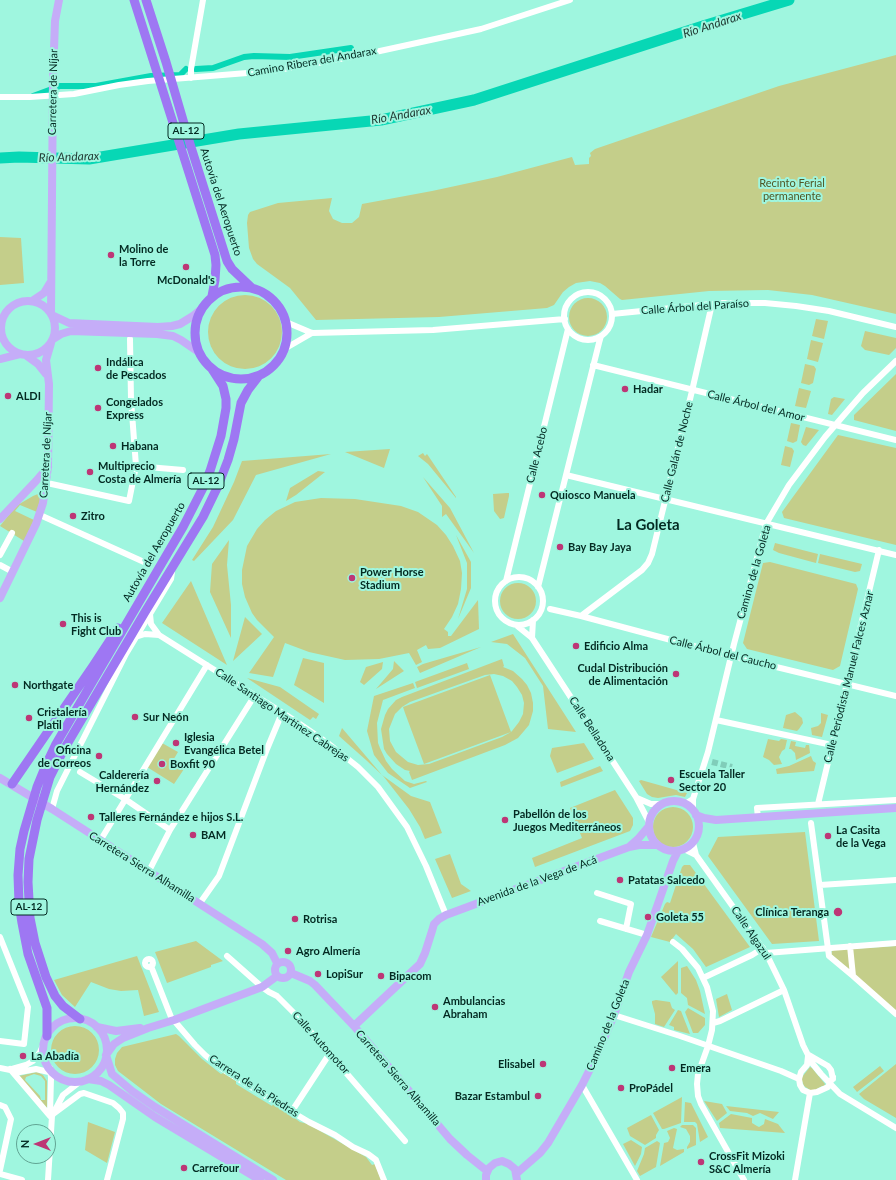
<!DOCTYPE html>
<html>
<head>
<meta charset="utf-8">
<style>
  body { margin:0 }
  #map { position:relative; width:896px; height:1180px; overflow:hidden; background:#9ff6df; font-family:Lato,sans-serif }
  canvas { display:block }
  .north { position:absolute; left:16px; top:1124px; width:40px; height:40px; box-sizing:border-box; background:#9ff6df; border:1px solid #61a493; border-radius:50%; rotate:270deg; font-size:11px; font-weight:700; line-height:16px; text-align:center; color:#032a22 }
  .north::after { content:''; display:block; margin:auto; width:14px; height:18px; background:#bd3676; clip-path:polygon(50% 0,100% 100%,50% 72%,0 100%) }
</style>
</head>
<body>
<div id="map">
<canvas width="896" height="1180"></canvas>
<div class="north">N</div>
</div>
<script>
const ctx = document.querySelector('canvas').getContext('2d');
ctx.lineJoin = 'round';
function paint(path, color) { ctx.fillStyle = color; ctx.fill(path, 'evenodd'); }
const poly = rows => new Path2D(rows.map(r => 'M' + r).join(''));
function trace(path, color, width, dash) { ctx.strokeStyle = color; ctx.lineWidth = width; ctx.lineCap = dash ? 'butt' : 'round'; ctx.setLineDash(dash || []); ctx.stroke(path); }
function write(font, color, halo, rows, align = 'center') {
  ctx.font = font + ' Lato,sans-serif'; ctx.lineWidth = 4; ctx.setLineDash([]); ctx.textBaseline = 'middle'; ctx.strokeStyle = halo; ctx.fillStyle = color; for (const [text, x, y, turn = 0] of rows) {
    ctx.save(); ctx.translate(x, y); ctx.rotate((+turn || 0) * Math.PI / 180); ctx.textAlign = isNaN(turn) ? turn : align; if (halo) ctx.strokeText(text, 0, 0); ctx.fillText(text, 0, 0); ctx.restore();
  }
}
const green = poly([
  [896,55,896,314,812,295,768,290,709,291,622,300,620,299,605,286,600,283,590,281,576,283,569,287,563,292,554,305,547,308,439,317,316,320,290,288,257,264,253,259,249,248,247,223,248,215,250,212,278,203,332,198,329,211,333,219,342,223,352,223,359,217,362,204,432,191,497,177,572,157,575,165,589,164,589,158,591,156,590,153,595,149,779,86],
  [0,237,21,238,24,283,0,285],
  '208 332a37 37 0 1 1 74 0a37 37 0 1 1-74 0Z',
  '569 317a19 19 0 1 1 38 0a19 19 0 1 1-38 0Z',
  [816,319,828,321,824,339,812,336],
  [865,331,896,338,896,348,889,355,865,350,861,346],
  [811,340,823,343,818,362,807,359],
  [805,364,814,366,816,369,813,383,809,385,801,383],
  [896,374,896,431,854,420,854,415],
  [799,388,811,391,806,408,795,406],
  [834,397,845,399,832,415,828,414,831,399],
  [791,423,800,425,797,441,793,443,787,441],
  [806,427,819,430,806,446,803,445,801,442],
  [838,435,896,448,896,545,784,518,782,512],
  [785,446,792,448,794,451,790,467,781,465],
  [390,449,384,468,345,452],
  [423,453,425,456,427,454,456,497,456,498,428,464,418,456],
  [331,454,256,475,233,520,194,561,192,560,213,527,234,482,242,461],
  [318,471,325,472,296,495,286,501,290,488],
  [423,477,450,508,474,553,446,514,442,517,442,506],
  [507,493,509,493,509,496,504,518,500,519,494,511,493,494],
  [38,494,41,496,37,512,20,505,15,511,34,520,24,541,0,526,16,506,33,496],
  [321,498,355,499,401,506,418,512,437,525,446,535,453,546,460,561,462,573,461,589,458,604,452,617,444,629,448,632,448,636,451,636,478,600,479,629,440,648,428,649,426,645,417,650,422,662,416,665,409,653,379,659,345,660,309,652,285,643,273,677,249,673,274,637,257,620,252,613,245,597,242,584,242,570,247,546,257,529,265,520,276,511,295,502],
  [456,535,471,562,471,588,458,619,467,589,467,563],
  [229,540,227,565,231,605,231,638,210,592,212,564],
  [775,543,818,554,816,563,779,553,773,550],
  [820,554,862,564,860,571,855,572,818,563],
  [770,562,856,584,858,589,840,666,833,670,747,649,743,643,763,563],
  [191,581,227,665,162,623],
  '500 601a18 18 0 1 1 36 0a18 18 0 1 1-36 0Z',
  [245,617,262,634,233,661],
  [513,634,576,732,548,729,543,686,525,658,507,644,491,642],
  [481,647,420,673,417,667,423,664],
  [303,658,324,663,324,703,294,685],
  [502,659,504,666,503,667,513,671,522,679,527,685,531,693,533,703,533,711,529,725,524,731,518,738,505,745,412,780,409,772,410,771,405,770,396,764,387,754,384,749,381,729,385,715,388,709,396,700,402,697],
  [494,674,503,676,512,681,517,687,522,695,524,703,523,714,519,722,512,731,511,732,490,675,403,707,405,713,424,764,511,732,502,737,429,764,418,765,408,762,396,752,390,741,389,729,395,714,402,707,410,702,485,675],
  [394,661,404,671,376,689,393,669],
  [383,662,382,669,364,685,360,682,366,667],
  [467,663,469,669,417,688,415,682],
  [247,678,280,687,319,714,316,719,313,717,310,720],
  [413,683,415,688,383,700,377,723,378,743,380,748,386,761,392,769,405,781,414,784,426,781,427,782,410,788,388,773,374,755,367,731,374,696],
  [795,712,802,718,803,723,799,729,797,731,783,728,786,715],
  [821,713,828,715,822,737,812,735,811,728,818,726,821,723],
  [342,728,382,775,411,796,430,802,442,833,425,839,420,827,409,809,384,777,382,775,366,760,339,736],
  [768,739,779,741,781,739,787,740,785,749,782,751,779,757,782,764,774,765,769,760,763,757],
  [791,741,796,742,795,746,805,748,806,745,809,745,810,753,796,760,795,753,791,749,789,749],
  [162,743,178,752,172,762,184,769,174,784,147,767],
  [584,743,594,759,557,773,550,756,552,748],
  [811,756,813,761,816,763,814,771,777,774,776,769,789,766],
  [600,766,603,771,561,787,560,782],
  [641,780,687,793,685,797,676,795,658,798,652,797,647,794,639,781],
  [615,790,633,818,633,825,630,831,535,867,532,858,582,838,570,808],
  '653 827a20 20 0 1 1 40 0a20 20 0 1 1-40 0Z',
  [805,832,819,941,772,944,708,856,718,837],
  [450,854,461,884,471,891,452,898,435,859],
  [684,865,690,865,750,947,706,967,693,949,676,934,670,942,651,937,665,904,667,902,670,903,682,867],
  [196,941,223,961,211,965,211,967,167,983,155,952],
  [896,946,896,1011,831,954,832,951,834,950],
  [137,956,159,1012,144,1016,138,990,121,991,109,989,91,982,75,1007,62,995,54,980],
  [678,961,678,993,676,995,675,994,661,977],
  [687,966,696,980,700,991,705,1014,688,1005,687,998,681,993,681,968],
  [727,994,732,1010,719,1017,716,999],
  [656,1000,670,1002,672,1008,675,1010,664,1027,655,1024,655,1014,652,1003,652,1001],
  [688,1008,705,1018,705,1025,698,1033,693,1033,685,1012],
  [678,1010,681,1011,690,1034,674,1030,674,1027,669,1025],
  '51 1050a24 24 0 1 1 48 0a24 24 0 1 1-48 0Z',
  [176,1034,179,1036,202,1059,221,1074,223,1073,236,1081,236,1084,272,1106,273,1104,285,1111,300,1122,308,1124,366,1157,372,1165,375,1164,381,1180,286,1180,161,1104,118,1071,115,1065,115,1059,117,1053,122,1047],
  [896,1064,896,1118,864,1099,859,1094],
  [880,1066,884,1071,857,1092,853,1087],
  [810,1067,812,1068,825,1084,824,1086,822,1086,815,1090,810,1090,804,1086,802,1081,802,1077],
  [37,1072,43,1075,47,1081,47,1108,19,1076],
  [34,1074,41,1076,45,1081,45,1100,41,1100,40,1096,25,1080,26,1077],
  [682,1097,681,1123,664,1129,662,1129,653,1113],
  [704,1101,722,1104,727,1113,717,1121],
  [685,1102,691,1103,708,1137,700,1142,697,1124,695,1122,684,1122],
  [726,1106,779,1112,773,1119,760,1113,753,1116,747,1113,730,1111],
  [731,1114,752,1118,752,1123,757,1126,759,1127,764,1124,765,1119,778,1124,785,1133,720,1128,719,1123],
  [651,1115,659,1130,656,1135,656,1138,645,1145,630,1136,627,1128],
  [88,1122,115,1132,107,1163,85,1150],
  [682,1125,693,1125,696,1128,696,1145,687,1149,687,1147,690,1142,690,1136,686,1129,680,1127],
  [674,1128,677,1129,673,1148,677,1150,684,1149,684,1152,660,1166,664,1143,668,1142,670,1138,667,1131],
  [631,1140,642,1147,641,1154,635,1166,623,1144],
  [657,1141,660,1143,656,1167,640,1176,637,1171,644,1154,645,1148]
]);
const canal = poly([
  [196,69,213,68,244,57,254,56,290,57,351,48],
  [33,96,60,86,96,86,151,76,180,75,186,69]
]);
const river = poly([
  [0,158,19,157,89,159,239,134,381,120,474,100,703,26,789,0]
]);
const minorTunnel = poly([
  [712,762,732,767]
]);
const minor = poly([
  [191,78,191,69,203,0],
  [0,97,30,97,74,94,119,85,148,81,272,71,357,56,481,29,570,0],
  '564 316a24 24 0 1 1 48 0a24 24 0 1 1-48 0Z',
  [612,314,722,303,765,303,796,306,829,311,896,327],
  [0,318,3,317],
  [286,322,312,333,433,330,565,319],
  [0,333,1,334],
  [286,348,312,333],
  [593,365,896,440],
  [136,466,183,470],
  [566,475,896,555],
  [47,483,129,501,136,466,131,400,130,339],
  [40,515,144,562],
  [0,555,12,533],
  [0,565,13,572],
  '495 601a24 24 0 1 1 48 0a24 24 0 1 1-48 0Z',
  [506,581,568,329],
  [538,587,599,343,601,336],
  [550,609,581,616,731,656,896,696],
  [150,614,151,624,159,635],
  [581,616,642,570,648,563,652,554,692,391,712,304],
  [516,625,532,638,608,754,636,797,649,822],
  [532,638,533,620],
  [129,639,145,634,159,635,294,720,329,744,358,767,378,787,407,827,426,866,446,915],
  [716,720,832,745],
  [80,772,125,799,170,830],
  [637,798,651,804,662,804],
  [685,804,693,799],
  [818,804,879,550],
  [52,809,57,791,126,654,171,579,172,572],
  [693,810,693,799,708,752,734,644,766,524,789,485,825,437,863,393,896,361],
  [758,818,757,808,896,800],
  [811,823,829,956,853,976],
  [100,841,207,665],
  [693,843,696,855],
  [684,849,696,855,766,953,784,990,803,1045,812,1063,821,1074,840,1094,896,1128],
  [149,871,170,830,255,695],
  [820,885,896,880],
  [597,893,631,904,626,929],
  [200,903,219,876,267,749,282,713],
  [600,921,647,935],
  [0,937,28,1007,24,1044,0,1041],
  [673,942,682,949,698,968,707,987,713,1011,712,1030,708,1046,698,1074,697,1084,698,1096,701,1104,744,1180],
  [850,946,853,976,896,1014],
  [766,953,896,943],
  [227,956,262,987,269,992,277,996,297,1016,405,1141],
  '145 963a4 4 0 1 1 8 0a4 4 0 1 1-8 0Z',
  [151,966,171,1017,195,1045,205,1055,221,1068,262,1094,309,1122,335,1135,353,1147,368,1154,376,1160,384,1180],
  [703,978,752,955,763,948],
  [614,1015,680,1036,781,1071,799,1079],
  [713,1023,720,1021,784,990],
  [809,1055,828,1066,831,1070,833,1079],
  [808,1056,807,1065,801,1072,799,1079,800,1085,803,1090,810,1093,817,1092,828,1087,833,1077],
  [0,1068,20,1072,36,1069,53,1073],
  [50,1068,51,1078,50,1115],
  [10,1069,50,1116],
  [12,1069,26,1065,33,1061,40,1052,45,1041],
  [582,1085,637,1180],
  [0,1105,5,1107,11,1119,0,1170],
  [292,1111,330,1053],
  [53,1114,80,1094,84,1093,113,1103,119,1108,123,1113,123,1119,107,1180],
  [0,1174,22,1180],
  [48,1180,52,1116,63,1095,81,1081],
  [795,1180,810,1093]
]);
const major = poly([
  '1 328a27 27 0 1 1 54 0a27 27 0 1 1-54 0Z',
  [32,301,44,293,50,283],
  [51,313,53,78,55,21,59,0],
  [52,315,69,323,158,327,172,326,180,324,193,316,200,310],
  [53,339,61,334,71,331,157,334,173,336,181,340,200,353],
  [27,356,38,364,46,374],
  [0,359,20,354],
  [0,519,36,481,48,467],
  [0,598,36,524,43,503,48,467,49,384,46,360,51,343],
  [0,778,52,809,262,944,272,953,277,963],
  '649 826a25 25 0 1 1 50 0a25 25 0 1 1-50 0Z',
  [696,815,704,818,716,820,896,808],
  [629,847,638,839,649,826],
  '275 970a8 8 0 1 1 16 0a8 8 0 1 1-16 0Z',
  [291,973,310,981,315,985,354,1026,450,1139,467,1155,487,1171],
  '43 1050a32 32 0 1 1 64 0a32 32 0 1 1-64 0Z',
  [354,1026,420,964,425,953,432,931,434,924,439,919,446,915,629,847,639,845,657,845],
  [97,1027,116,1031,140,1028],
  [106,1055,112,1074,132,1091,155,1107,273,1180],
  [106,1055,114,1044,123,1038,148,1028,174,1020,262,987,277,976],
  [88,1079,101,1081,109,1085,155,1117,260,1180],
  [517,1173,540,1153,548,1143,582,1085,597,1055,614,1015,629,972,647,935,673,861,678,851],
  [486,1180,486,1175,489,1168,495,1163,502,1161,509,1164,515,1169,517,1180]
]);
const highway = poly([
  [134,0,215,255,216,265,215,280,212,296],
  [146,0,166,62,190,144,227,261,232,269,252,288],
  '195 333a46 46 0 1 1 92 0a46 46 0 1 1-92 0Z',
  [12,784,93,666,118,628],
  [80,1019,63,1006,55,996,46,977,35,943,30,918,28,882,29,859,37,820,50,777,63,751,145,612,203,517,218,486,228,460,234,439,241,403,248,390,258,377],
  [47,1036,47,1008,28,954,22,923,19,903,18,875,20,849,24,831,37,787,46,765,56,744,183,527,204,486,210,471,221,436,226,408,226,399,223,386,212,369]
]);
const markers = [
  [111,255,4,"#bd3676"],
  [186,267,4,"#bd3676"],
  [98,368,4,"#bd3676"],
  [625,389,4,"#bd3676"],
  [8,396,4,"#bd3676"],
  [98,408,4,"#bd3676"],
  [113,446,4,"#bd3676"],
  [90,472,4,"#bd3676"],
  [542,495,4,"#bd3676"],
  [73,516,4,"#bd3676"],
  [560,547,4,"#bd3676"],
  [352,578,4,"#bd3676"],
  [63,624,4,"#bd3676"],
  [576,646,4,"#bd3676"],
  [676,674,4,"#bd3676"],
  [15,685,4,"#bd3676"],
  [135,717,4,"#bd3676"],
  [29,718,4,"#bd3676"],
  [176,743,4,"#bd3676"],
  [99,756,4,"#bd3676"],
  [162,764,4,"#bd3676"],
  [671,780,4,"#bd3676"],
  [157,781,4,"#bd3676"],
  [91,817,4,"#bd3676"],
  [505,820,4,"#bd3676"],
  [193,835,4,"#bd3676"],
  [828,836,4,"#bd3676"],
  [620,880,4,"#bd3676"],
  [838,912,5,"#bd3676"],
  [648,917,4,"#bd3676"],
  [295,919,4,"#bd3676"],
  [288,951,4,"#bd3676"],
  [318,974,4,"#bd3676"],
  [381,976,4,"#bd3676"],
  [435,1007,4,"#bd3676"],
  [23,1056,4,"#bd3676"],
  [543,1064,4,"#bd3676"],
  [672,1068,4,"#bd3676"],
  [621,1088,4,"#bd3676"],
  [538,1096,4,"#bd3676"],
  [701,1162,4,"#bd3676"],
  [184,1168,4,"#bd3676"]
];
const shields = [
  [186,131,36],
  [206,481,36],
  [29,907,36]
];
const shieldNames = [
  ["AL-12",186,131],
  ["AL-12",206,481],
  ["AL-12",29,907]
];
const streetNames = [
  ["Camino Ribera del Andarax",312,62,-10],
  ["Carretera de Níjar",53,92,-89],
  ["Autovía del Aeropuerto",221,202,72],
  ["Calle Árbol del Paraíso",695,307,-4],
  ["Calle Árbol del Amor",756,406,14],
  ["Calle Galán de Noche",677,452,-76],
  ["Carretera de Níjar",46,455,-87],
  ["Calle Acebo",537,455,-76],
  ["Autovía del Aeropuerto",154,552,-60],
  ["Camino de la Goleta",754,572,-74],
  ["Calle Árbol del Caucho",723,653,14],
  ["Calle Periodista Manuel Falces Aznar",849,677,-76],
  ["Calle Santiago Martinez Cabrejas",282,715,34],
  ["Calle Belladona",592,729,57],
  ["Carretera Sierra Alhamilla",142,867,32],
  ["Avenida de la Vega de Acá",537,881,-20],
  ["Calle Algazul",751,933,56],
  ["Camino de la Goleta",608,1025,-68],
  ["Calle Automotor",321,1043,48],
  ["Carretera Sierra Alhamilla",398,1078,49],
  ["Carrera de las Piedras",254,1086,33]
];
const parkNames = [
  ["Recinto Ferial",792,183],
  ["permanente",792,196]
];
const poiNames = [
  ["Molino de",119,249],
  ["la Torre",119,262],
  ["McDonald's",186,280,"center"],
  ["Indálica",106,362],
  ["de Pescados",106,375],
  ["Hadar",633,389],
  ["ALDI",16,396],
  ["Congelados",106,402],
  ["Express",106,415],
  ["Habana",121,446],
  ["Multiprecio",98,466],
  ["Costa de Almería",98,479],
  ["Quiosco Manuela",550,495],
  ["Zitro",81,516],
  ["Bay Bay Jaya",568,547],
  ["Power Horse",360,572],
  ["Stadium",360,585],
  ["This is",71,618],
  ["Fight Club",71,631],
  ["Edificio Alma",584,646],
  ["Cudal Distribución",668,668,"right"],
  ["de Alimentación",668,681,"right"],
  ["Northgate",23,685],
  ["Cristalería",37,712],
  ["Platil",37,725],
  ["Sur Neón",143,717],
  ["Iglesia",184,737],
  ["Evangélica Betel",184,750],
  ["Oficina",91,750,"right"],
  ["de Correos",91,763,"right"],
  ["Boxfit 90",170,764],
  ["Escuela Taller",679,774],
  ["Sector 20",679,787],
  ["Calderería",149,775,"right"],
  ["Hernández",149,788,"right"],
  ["Pabellón de los",513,814],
  ["Juegos Mediterráneos",513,827],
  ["Talleres Fernández e hijos S.L.",99,817],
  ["La Casita",836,830],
  ["de la Vega",836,843],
  ["BAM",201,835],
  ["Patatas Salcedo",628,880],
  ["Clínica Teranga",829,912,"right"],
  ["Goleta 55",656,917],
  ["Rotrisa",303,919],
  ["Agro Almería",296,951],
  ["LopiSur",326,974],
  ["Bipacom",389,976],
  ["Ambulancias",443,1001],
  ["Abraham",443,1014],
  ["La Abadía",31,1056],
  ["Elisabel",535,1064,"right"],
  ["Emera",680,1068],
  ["ProPádel",629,1088],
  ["Bazar Estambul",530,1096,"right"],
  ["CrossFit Mizoki",709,1156],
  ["S&C Almería",709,1169],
  ["Carrefour",192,1168]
];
const waterNames = [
  ["Río Andarax",712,25,-18],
  ["Río Andarax",401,115,-10],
  ["Río Andarax",69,157,-2]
];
const districtNames = [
  ["La Goleta",648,525]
];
paint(green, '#c4ce8a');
trace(canal, '#07d7b5', 6);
trace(river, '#07d7b5', 11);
trace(minorTunnel, '#80cdb9', 6, [6, 3]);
trace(minor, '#fff', 6);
trace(major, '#c5adf8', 8);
trace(highway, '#9e77f3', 9);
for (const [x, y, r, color] of markers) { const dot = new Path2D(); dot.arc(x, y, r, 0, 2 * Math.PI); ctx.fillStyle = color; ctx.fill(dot); trace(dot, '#9ff6df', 1.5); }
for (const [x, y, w] of shields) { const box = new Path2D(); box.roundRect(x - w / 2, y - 8, w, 16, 3); ctx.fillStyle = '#9ff6df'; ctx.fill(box); trace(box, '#032a22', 1); }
write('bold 10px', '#032a22', null, shieldNames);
write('11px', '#032a22', '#9ff6df', streetNames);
write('11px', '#505625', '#9ff6df', parkNames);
write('bold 11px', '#032a22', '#9ff6df', poiNames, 'left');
write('italic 12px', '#233e37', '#9ff6df', waterNames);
write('bold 15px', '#032a22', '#9ff6df', districtNames);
</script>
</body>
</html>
